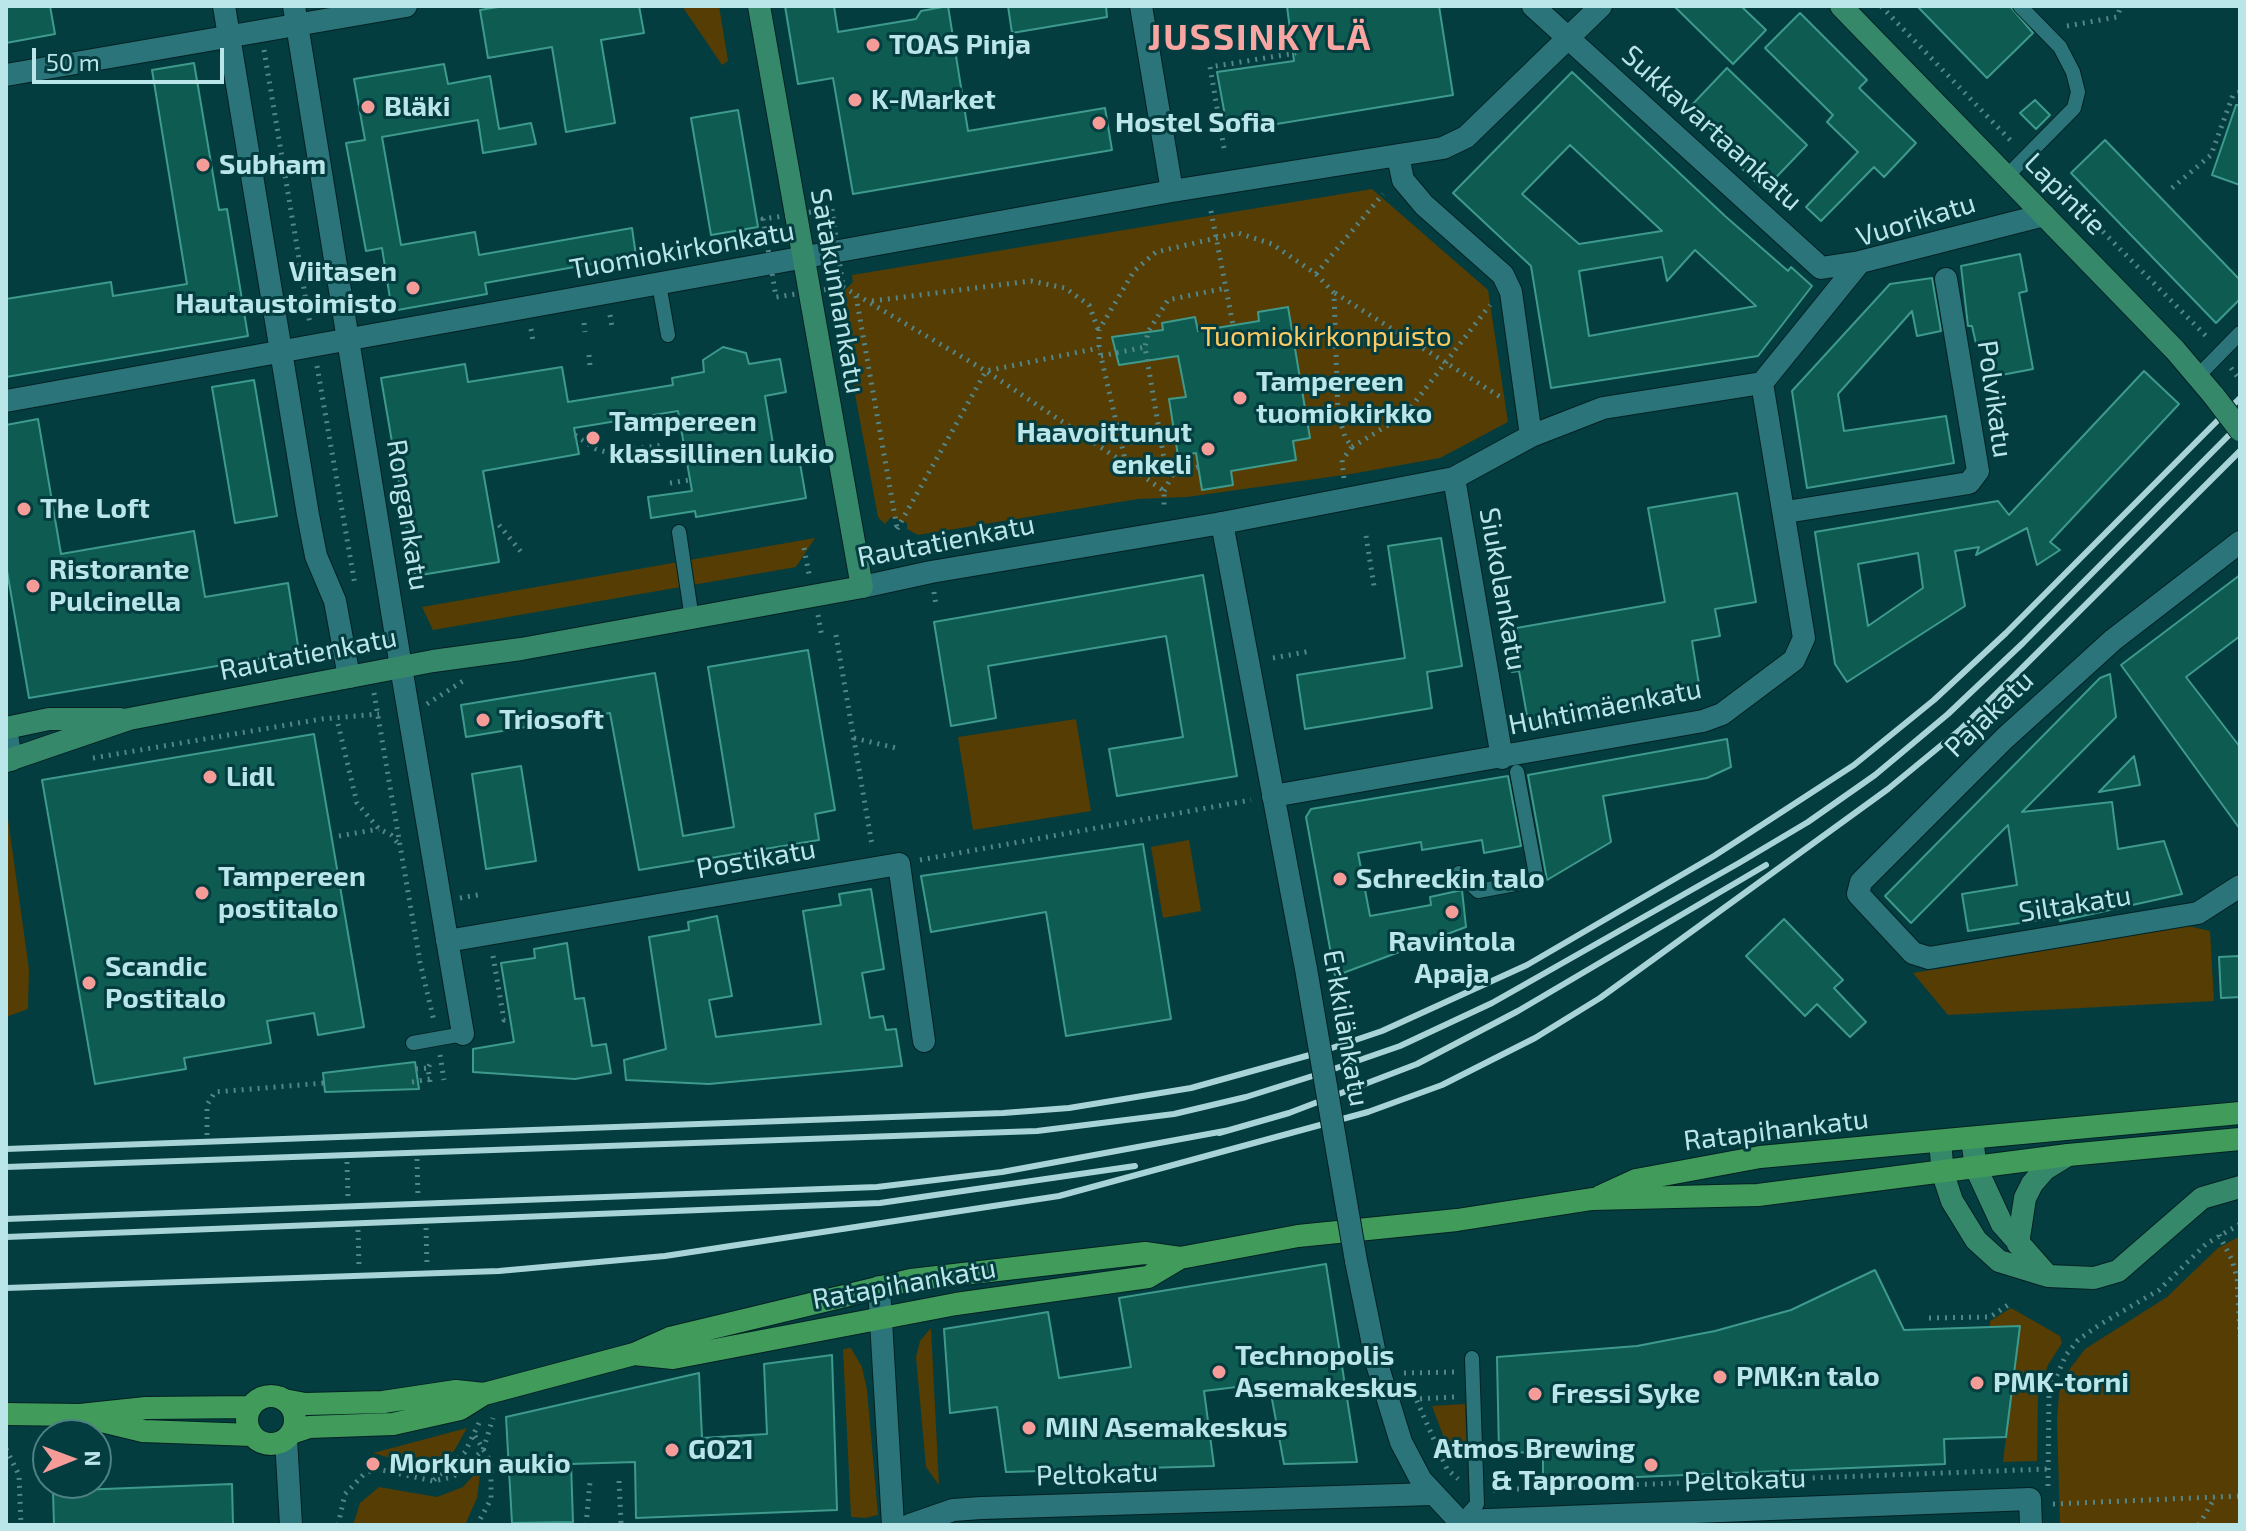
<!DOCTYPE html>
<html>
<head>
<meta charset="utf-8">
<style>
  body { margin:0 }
  #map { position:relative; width:2246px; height:1531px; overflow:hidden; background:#043d40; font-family:"Exo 2",sans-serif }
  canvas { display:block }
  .frame { position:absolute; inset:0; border:8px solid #bbe6e9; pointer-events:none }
  .north { position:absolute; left:32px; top:1419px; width:80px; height:80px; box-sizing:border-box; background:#043d40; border:2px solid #4d8184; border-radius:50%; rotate:89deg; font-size:22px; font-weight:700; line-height:32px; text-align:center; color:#bbe6e9 }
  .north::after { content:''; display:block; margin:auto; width:28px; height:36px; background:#f59b98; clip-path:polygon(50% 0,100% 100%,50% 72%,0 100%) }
  .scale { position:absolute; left:32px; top:48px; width:192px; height:36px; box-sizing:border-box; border:4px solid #bbe6e9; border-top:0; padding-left:10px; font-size:24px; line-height:28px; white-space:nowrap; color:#bbe6e9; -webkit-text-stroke:6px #043d40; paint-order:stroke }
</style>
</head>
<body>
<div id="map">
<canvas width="2246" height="1531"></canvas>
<div class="frame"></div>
<div class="north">N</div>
<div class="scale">50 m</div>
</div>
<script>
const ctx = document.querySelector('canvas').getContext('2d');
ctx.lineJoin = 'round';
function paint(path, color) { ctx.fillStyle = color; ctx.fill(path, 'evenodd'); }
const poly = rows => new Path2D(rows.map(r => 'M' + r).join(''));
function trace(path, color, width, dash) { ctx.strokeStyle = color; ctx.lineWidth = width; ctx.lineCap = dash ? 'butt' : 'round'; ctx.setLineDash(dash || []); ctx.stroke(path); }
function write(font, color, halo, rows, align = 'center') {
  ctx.font = font + ' "Exo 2",sans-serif'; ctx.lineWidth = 6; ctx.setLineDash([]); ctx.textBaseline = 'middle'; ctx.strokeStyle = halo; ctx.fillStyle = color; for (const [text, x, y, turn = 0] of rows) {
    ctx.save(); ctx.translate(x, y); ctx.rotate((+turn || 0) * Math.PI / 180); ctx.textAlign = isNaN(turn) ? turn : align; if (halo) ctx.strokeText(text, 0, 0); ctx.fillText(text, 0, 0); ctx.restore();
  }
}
const green = poly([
  [682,6,719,6,728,61,722,65],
  [1372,189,1488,290,1508,422,1440,458,1351,474,1187,497,1138,499,918,535,907,529,907,523,891,517,885,524,878,517,837,298,853,282,852,275],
  [815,538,796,567,433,630,422,607],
  [1076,719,1091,811,973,830,958,737],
  [6,805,29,969,28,1009,6,1017],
  [1189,840,1201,911,1163,918,1151,847],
  [2188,926,2210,931,2214,1001,1948,1015,1913,973],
  [2240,1236,2240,1525,2060,1525,2057,1421,2059,1393,2066,1374,2085,1349,2167,1297,2218,1248],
  [2011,1308,2060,1336,2062,1343,2048,1365,2038,1393,2037,1461,2003,1462,2020,1326,1990,1327,1990,1321],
  [931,1328,939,1485,926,1467,916,1357,920,1341],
  [851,1348,862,1367,867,1390,878,1515,865,1518,851,1517,843,1349],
  [1465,1404,1467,1458,1452,1459,1432,1406],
  [467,1428,454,1451,437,1465,417,1466,373,1453],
  [481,1467,477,1498,465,1525,353,1525,360,1503,379,1487,437,1497,463,1487]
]);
const building = poly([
  [6,6,50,6,55,34,6,43,6,6],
  [504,6,639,6,644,33,601,40,615,123,566,132,552,47,488,58,480,10,504,6],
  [785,6,834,6,838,32,916,19,921,11,948,6,968,131,1105,108,1112,150,853,194,833,78,798,84,785,6],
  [1008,6,1106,6,1107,17,1012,33,1008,6],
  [1287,6,1439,6,1453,95,1228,132,1217,72,1294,61,1287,6],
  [1674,6,1741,6,1766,30,1733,64,1674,6],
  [1917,6,2010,6,2033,33,1987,78,1917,6],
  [1800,13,1867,80,1859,88,1916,143,1884,177,1874,167,1821,221,1806,207,1858,152,1827,122,1833,115,1765,48,1800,13],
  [194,63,219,210,227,209,248,336,6,377,6,299,111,282,113,296,187,284,152,70,194,63],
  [444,64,448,84,490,76,499,129,531,123,536,144,483,153,478,120,382,137,401,245,475,232,479,255,632,228,636,256,485,283,487,294,392,311,382,248,366,251,346,143,365,140,354,79,444,64],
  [1727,68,1807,145,1764,190,1736,163,1741,158,1689,108,1727,68],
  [1572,72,1725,216,1788,271,1791,267,1812,286,1758,356,1551,388,1531,266,1453,193,1572,72],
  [1570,145,1662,231,1579,244,1522,194,1570,145],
  [1695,250,1756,306,1589,336,1579,271,1662,257,1667,281,1695,250],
  [2035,100,2050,115,2036,129,2020,113,2035,100],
  [2236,105,2240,105,2240,185,2212,175,2236,105],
  [738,110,758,227,711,235,691,118,738,110],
  [2105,140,2240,280,2240,299,2216,323,2071,173,2105,140],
  [2020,254,2027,291,2019,293,2033,369,1991,377,1985,346,1977,348,1972,326,1968,326,1961,266,2020,254],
  [1932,278,1941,331,1917,336,1912,311,1838,394,1844,431,1946,416,1954,463,1807,488,1792,391,1890,284,1932,278],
  [1288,307,1310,438,1293,441,1296,460,1231,471,1233,485,1202,490,1196,453,1178,456,1169,399,1186,397,1178,356,1119,365,1112,337,1163,330,1162,323,1195,317,1198,331,1259,321,1258,312,1288,307],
  [723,347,746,353,749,364,780,359,786,392,765,396,775,456,798,452,806,498,696,517,695,511,651,518,648,497,692,491,678,411,574,428,579,454,483,471,499,562,415,576,381,378,465,364,468,382,562,367,568,402,673,385,672,378,704,372,703,360,723,347],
  [2144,371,2179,404,2050,542,2060,550,2037,565,2027,528,1976,555,1979,547,1955,551,1965,606,1847,682,1835,664,1815,532,1998,501,2009,515,2144,371],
  [1918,553,1923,588,1868,626,1858,564,1918,553],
  [254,380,277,516,235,523,212,387,254,380],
  [38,419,61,554,194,531,205,597,288,583,299,652,29,698,6,565,6,425,38,419],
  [1737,493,1756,602,1715,609,1720,636,1692,641,1701,697,1529,727,1519,671,1512,672,1505,630,1665,602,1648,508,1737,493],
  [1441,538,1462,666,1427,672,1432,708,1305,729,1297,675,1405,658,1388,546,1441,538],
  [1203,575,1237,776,1117,796,1109,749,1183,737,1166,636,988,666,996,718,951,726,934,622,1203,575],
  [2240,575,2240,636,2186,677,2240,747,2240,829,2121,665,2240,575],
  [808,650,835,810,815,814,819,840,639,870,610,713,466,737,461,705,655,673,683,836,734,827,708,667,808,650],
  [2110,674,2116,717,2022,812,2112,802,2118,849,2164,841,2182,894,2060,921,2059,917,1968,931,1962,894,2017,885,2008,825,1911,923,1885,896,2100,678,2110,674],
  [314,734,364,1027,318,1035,314,1013,267,1021,271,1043,184,1058,186,1069,95,1084,42,780,314,734],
  [1727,739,1731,767,1707,778,1603,796,1611,842,1547,880,1528,775,1727,739],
  [2134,756,2140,785,2099,792,2134,756],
  [521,766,536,861,486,869,472,774,521,766],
  [1508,776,1521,846,1484,853,1482,840,1422,850,1421,842,1358,853,1370,916,1431,905,1430,897,1462,890,1466,927,1335,976,1306,817,1311,809,1508,776],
  [1143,844,1171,1019,1066,1036,1046,912,931,932,921,876,1143,844],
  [871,889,884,969,862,973,870,1018,883,1016,886,1030,896,1029,902,1066,709,1084,626,1080,624,1060,666,1049,649,937,689,930,688,922,717,916,732,996,709,1000,716,1037,821,1024,803,911,841,905,839,894,871,889],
  [1784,919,1843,980,1834,988,1866,1022,1850,1037,1817,1004,1805,1016,1746,956,1784,919],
  [567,943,575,999,584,998,592,1046,606,1044,611,1073,575,1079,473,1072,473,1049,514,1042,501,963,535,958,534,949,567,943],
  [2240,956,2240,997,2221,998,2219,957,2240,956],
  [415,1062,419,1089,325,1092,323,1073,415,1062],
  [1326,1264,1357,1462,1284,1464,1269,1383,1204,1391,1214,1466,1006,1472,997,1407,950,1413,944,1329,1048,1312,1059,1378,1131,1367,1119,1298,1326,1264],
  [1875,1270,1904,1330,2020,1326,2006,1437,1944,1439,1945,1464,1543,1481,1543,1452,1499,1453,1497,1357,1637,1346,1715,1331,1791,1310,1875,1270],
  [832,1355,837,1510,636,1518,635,1462,571,1464,573,1522,512,1523,506,1417,699,1373,702,1438,767,1434,764,1364,832,1355],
  [232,1484,233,1525,54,1525,53,1491,232,1484]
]);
const path = poly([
  [1881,6,2013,143],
  [2067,26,2117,17,2121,6],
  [264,50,310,324],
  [1224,148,1210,67,1296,53],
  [2041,169,2208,338],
  [2172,188,2211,155,2233,95,2240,92],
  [832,209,843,287,776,297,763,219,832,209],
  [1211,211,1233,325],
  [1316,274,1383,194],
  [843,287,986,371,1126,464,1164,491,1164,507],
  [1335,293,1502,398],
  [856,296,897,528],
  [872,301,1031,281,1065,288,1089,305,1098,329],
  [610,315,612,327],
  [584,323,585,332],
  [531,329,533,341],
  [589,355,590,366],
  [1101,356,1145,347],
  [317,366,355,585],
  [2231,368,2240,380],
  [575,435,596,449,609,453,662,445],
  [1352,447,1405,415,1490,305],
  [1126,464,1099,348,1099,330,1134,271,1156,252,1238,233,1272,244,1316,274,1334,293,1338,414,1345,437,1352,447,1342,460,1344,479],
  [1173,474,1198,467],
  [670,483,690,480],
  [1164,491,1173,474,1164,459,1145,347,1148,332,1168,300,1226,288],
  [499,525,522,553],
  [897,529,986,371,1099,348],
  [1366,536,1374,586],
  [804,548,809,574],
  [934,592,936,606],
  [818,615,822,637],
  [836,635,872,845,869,845],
  [1273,658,1311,651],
  [374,693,420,962,434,1021],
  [427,704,463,681],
  [338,724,357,803,379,829,391,835,400,846],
  [854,738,896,748],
  [93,758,322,719,379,714],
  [339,836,379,829],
  [920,860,1251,800],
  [460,898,483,894],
  [493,956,504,1020,510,1019],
  [440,1055,444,1080],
  [416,1069,428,1068],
  [412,1082,430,1079],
  [430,1082,428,1068,432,1060],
  [207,1135,207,1105,215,1092,324,1083],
  [417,1159,418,1197],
  [347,1162,348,1199],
  [426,1228,427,1265],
  [358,1230,359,1267],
  [2219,1235,2232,1260,2237,1278,2240,1336],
  [1929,1318,1990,1317,2011,1303],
  [1404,1373,1456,1372],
  [1454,1397,1416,1399,1447,1469,1458,1479],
  [475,1436,491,1462,491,1499,477,1525],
  [6,1449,19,1475,21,1525],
  [434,1480,465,1452,479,1423],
  [619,1481,621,1523],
  [2048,1486,2049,1393,2066,1355,2078,1340,2099,1325,2159,1290,2206,1244,2240,1224],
  [1493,1490,2048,1469],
  [2053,1504,2240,1496],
  [338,1525,345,1494,365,1473,377,1469,433,1481,453,1477,483,1450,493,1418],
  [586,1525,590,1482],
  [2199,1525,2215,1497]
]);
const service = poly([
  [2006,177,2074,108,2078,92,2073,72,2060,47,2020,6],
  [659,284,668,335],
  [2198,376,2240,333],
  [679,532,692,619],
  [1459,873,1478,891,1537,880,1517,772],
  [413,1043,463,1034],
  [1462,1521,1477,1504,1472,1358]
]);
const minor = poly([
  [1141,6,1172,191],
  [1533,6,1821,268,1860,262],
  [6,75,406,6],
  [1398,156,1403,180,1424,205,1503,275,1511,292,1531,436],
  [1762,383,1860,262,2044,215],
  [6,401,1172,191,1443,148,1466,137,1601,6],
  [1454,478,1502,758],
  [1786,512,1969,483,1978,471,1946,279],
  [1222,523,1454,478,1531,436,1603,408,1762,383],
  [2240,542,2113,640,2005,738,1861,882,1858,894,1913,953,1929,958,2198,913,2240,886],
  [401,667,463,1034],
  [6,728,11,760],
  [1273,796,1703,721,1722,714,1794,660,1804,638,1762,383],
  [447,941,899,864,924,1041],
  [879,1287,893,1525],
  [286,1439,291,1525],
  [1462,1521,2030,1499,2031,1525],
  [910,1525,953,1510,981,1508,1432,1494]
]);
const tertiary = poly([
  [224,6,308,515,316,556,335,601,349,677],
  [294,6,401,667],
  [862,587,931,572,1222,523,1306,969],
  [1356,1261,1377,1364,1401,1442,1421,1480,1463,1525]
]);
const secondary = poly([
  [1841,6,2175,350,2214,396],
  [6,728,49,719,120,719],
  [6,761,129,719,433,661,521,649,862,587,759,6],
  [1972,1139,1976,1168,2002,1224,2047,1275],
  [1940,1142,1943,1174,1952,1201,1976,1240,1999,1261,2048,1276,2094,1278,2118,1271,2202,1198,2240,1187],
  [2018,1244,2025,1198,2032,1184,2045,1169,2068,1155]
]);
const primary = poly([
  [1601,1196,1636,1180,1760,1157,2240,1113],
  [634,1354,673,1358,956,1304,1148,1277,1180,1258],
  '247 1420a24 24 0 1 1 48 0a24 24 0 1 1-48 0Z',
  [284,1400,305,1404,383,1402,456,1391,484,1394],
  [6,1414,80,1415,146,1408,251,1407],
  [85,1417,143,1431,252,1435],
  [291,1433,309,1427,393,1424,460,1409,484,1394,634,1354,670,1338,911,1280,1145,1253,1180,1258,1298,1236,1457,1220,1592,1199,1758,1195,2068,1155,2240,1139]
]);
const rail = poly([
  [1219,1133,1289,1113,1417,1064,1518,1011,1766,865],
  [6,1149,1003,1113,1069,1108,1191,1088,1317,1053,1382,1031,1527,965,1714,856,1854,765,1934,700,2006,633,2240,398],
  [6,1167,1037,1131,1174,1114,1246,1097,1322,1073,1400,1046,1492,1003,1739,863,1808,822,1875,775,1948,714,2023,643,2240,424],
  [6,1219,877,1187,1002,1172,1230,1130],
  [6,1237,880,1203,1135,1166],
  [6,1288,499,1271,665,1256,1059,1196,1368,1112,1442,1085,1535,1038,1600,998,1888,789,1961,729,2240,451]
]);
const tertiaryBridge = poly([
  [1306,969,1356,1261]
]);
const secondaryBridge = poly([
  [2214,396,2240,430]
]);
const markers = [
  [873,45,8,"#f59b98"],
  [855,100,8,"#f59b98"],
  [368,107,8,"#f59b98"],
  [1099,123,8,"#f59b98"],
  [203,165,8,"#f59b98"],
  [413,288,8,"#f59b98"],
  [1240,398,8,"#f59b98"],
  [593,438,8,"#f59b98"],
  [1208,449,8,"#f59b98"],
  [24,509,8,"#f59b98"],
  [33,586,8,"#f59b98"],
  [483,720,8,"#f59b98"],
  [210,777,8,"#f59b98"],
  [1340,879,8,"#f59b98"],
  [202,893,8,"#f59b98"],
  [1452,912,8,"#f59b98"],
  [89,983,8,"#f59b98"],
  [1219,1372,8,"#f59b98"],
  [1720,1377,8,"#f59b98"],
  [1977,1383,8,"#f59b98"],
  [1535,1394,8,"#f59b98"],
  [1029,1428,8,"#f59b98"],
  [672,1450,8,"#f59b98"],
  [373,1464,8,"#f59b98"],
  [1651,1465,8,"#f59b98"]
];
const poiNames = [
  ["TOAS Pinja",889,45],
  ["K-Market",871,100],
  ["Bläki",384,107],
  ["Hostel Sofia",1115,123],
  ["Subham",219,165],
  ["Viitasen",397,272,"right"],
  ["Hautaustoimisto",397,304,"right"],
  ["Tampereen",1256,382],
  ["tuomiokirkko",1256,414],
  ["Tampereen",609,422],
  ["klassillinen lukio",609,454],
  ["Haavoittunut",1192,433,"right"],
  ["enkeli",1192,465,"right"],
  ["The Loft",40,509],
  ["Ristorante",49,570],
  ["Pulcinella",49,602],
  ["Triosoft",499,720],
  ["Lidl",226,777],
  ["Tampereen",218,877],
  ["postitalo",218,909],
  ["Schreckin talo",1356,879],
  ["Ravintola",1452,942,"center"],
  ["Apaja",1452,974,"center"],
  ["Scandic",105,967],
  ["Postitalo",105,999],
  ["Technopolis",1235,1356],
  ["Asemakeskus",1235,1388],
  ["PMK:n talo",1736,1377],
  ["PMK-torni",1993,1383],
  ["Fressi Syke",1551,1394],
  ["MIN Asemakeskus",1045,1428],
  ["Atmos Brewing",1635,1449,"right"],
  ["& Taproom",1635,1481,"right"],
  ["GO21",688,1450],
  ["Morkun aukio",389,1464]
];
const streetNames = [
  ["Sukkavartaankatu",1712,128,42],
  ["Lapintie",2065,194,45],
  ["Vuorikatu",1916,220,-17],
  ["Tuomiokirkonkatu",682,250,-10],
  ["Satakunnankatu",838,291,80],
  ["Polvikatu",1995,399,82],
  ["Rongankatu",408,515,81],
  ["Rautatienkatu",946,541,-11],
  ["Siukolankatu",1503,589,80],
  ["Rautatienkatu",308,654,-11],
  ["Huhtimäenkatu",1605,707,-11],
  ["Pajakatu",1989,714,-44],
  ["Postikatu",756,859,-10],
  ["Siltakatu",2075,904,-9],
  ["Erkkilänkatu",1346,1028,80],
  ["Ratapihankatu",1776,1130,-7],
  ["Ratapihankatu",904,1284,-10],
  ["Peltokatu",1097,1474,-2],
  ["Peltokatu",1745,1480,-2]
];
const parkNames = [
  ["Tuomiokirkonpuisto",1326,337]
];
const districtNames = [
  ["JUSSINKYLÄ",1260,38]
];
paint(green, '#553d03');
paint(building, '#0d5b51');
trace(building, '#3e9a8d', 2);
trace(service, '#032123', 16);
trace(minor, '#032123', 24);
trace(tertiary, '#032123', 24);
trace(secondary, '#032123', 24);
trace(primary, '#032123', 24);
trace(path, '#538689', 5, [2, 6]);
trace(service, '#2b747a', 14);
trace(minor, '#2b747a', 22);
trace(tertiary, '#2b747a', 22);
trace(secondary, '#36886b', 22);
trace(primary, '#419c5c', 22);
trace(rail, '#a8d4d7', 6);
trace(tertiaryBridge, '#032123', 24, []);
trace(secondaryBridge, '#032123', 24, []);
trace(tertiaryBridge, '#2b747a', 22);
trace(secondaryBridge, '#36886b', 22);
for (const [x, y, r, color] of markers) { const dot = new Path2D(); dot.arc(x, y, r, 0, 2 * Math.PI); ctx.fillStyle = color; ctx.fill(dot); trace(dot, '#043d40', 3); }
write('bold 28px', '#bbe6e9', '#043d40', poiNames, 'left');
write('28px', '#bbe6e9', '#043d40', streetNames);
write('28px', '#feca62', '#043d40', parkNames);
ctx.letterSpacing = '2px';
write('bold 36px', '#f9a5a2', '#043d40', districtNames);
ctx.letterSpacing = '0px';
</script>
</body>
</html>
